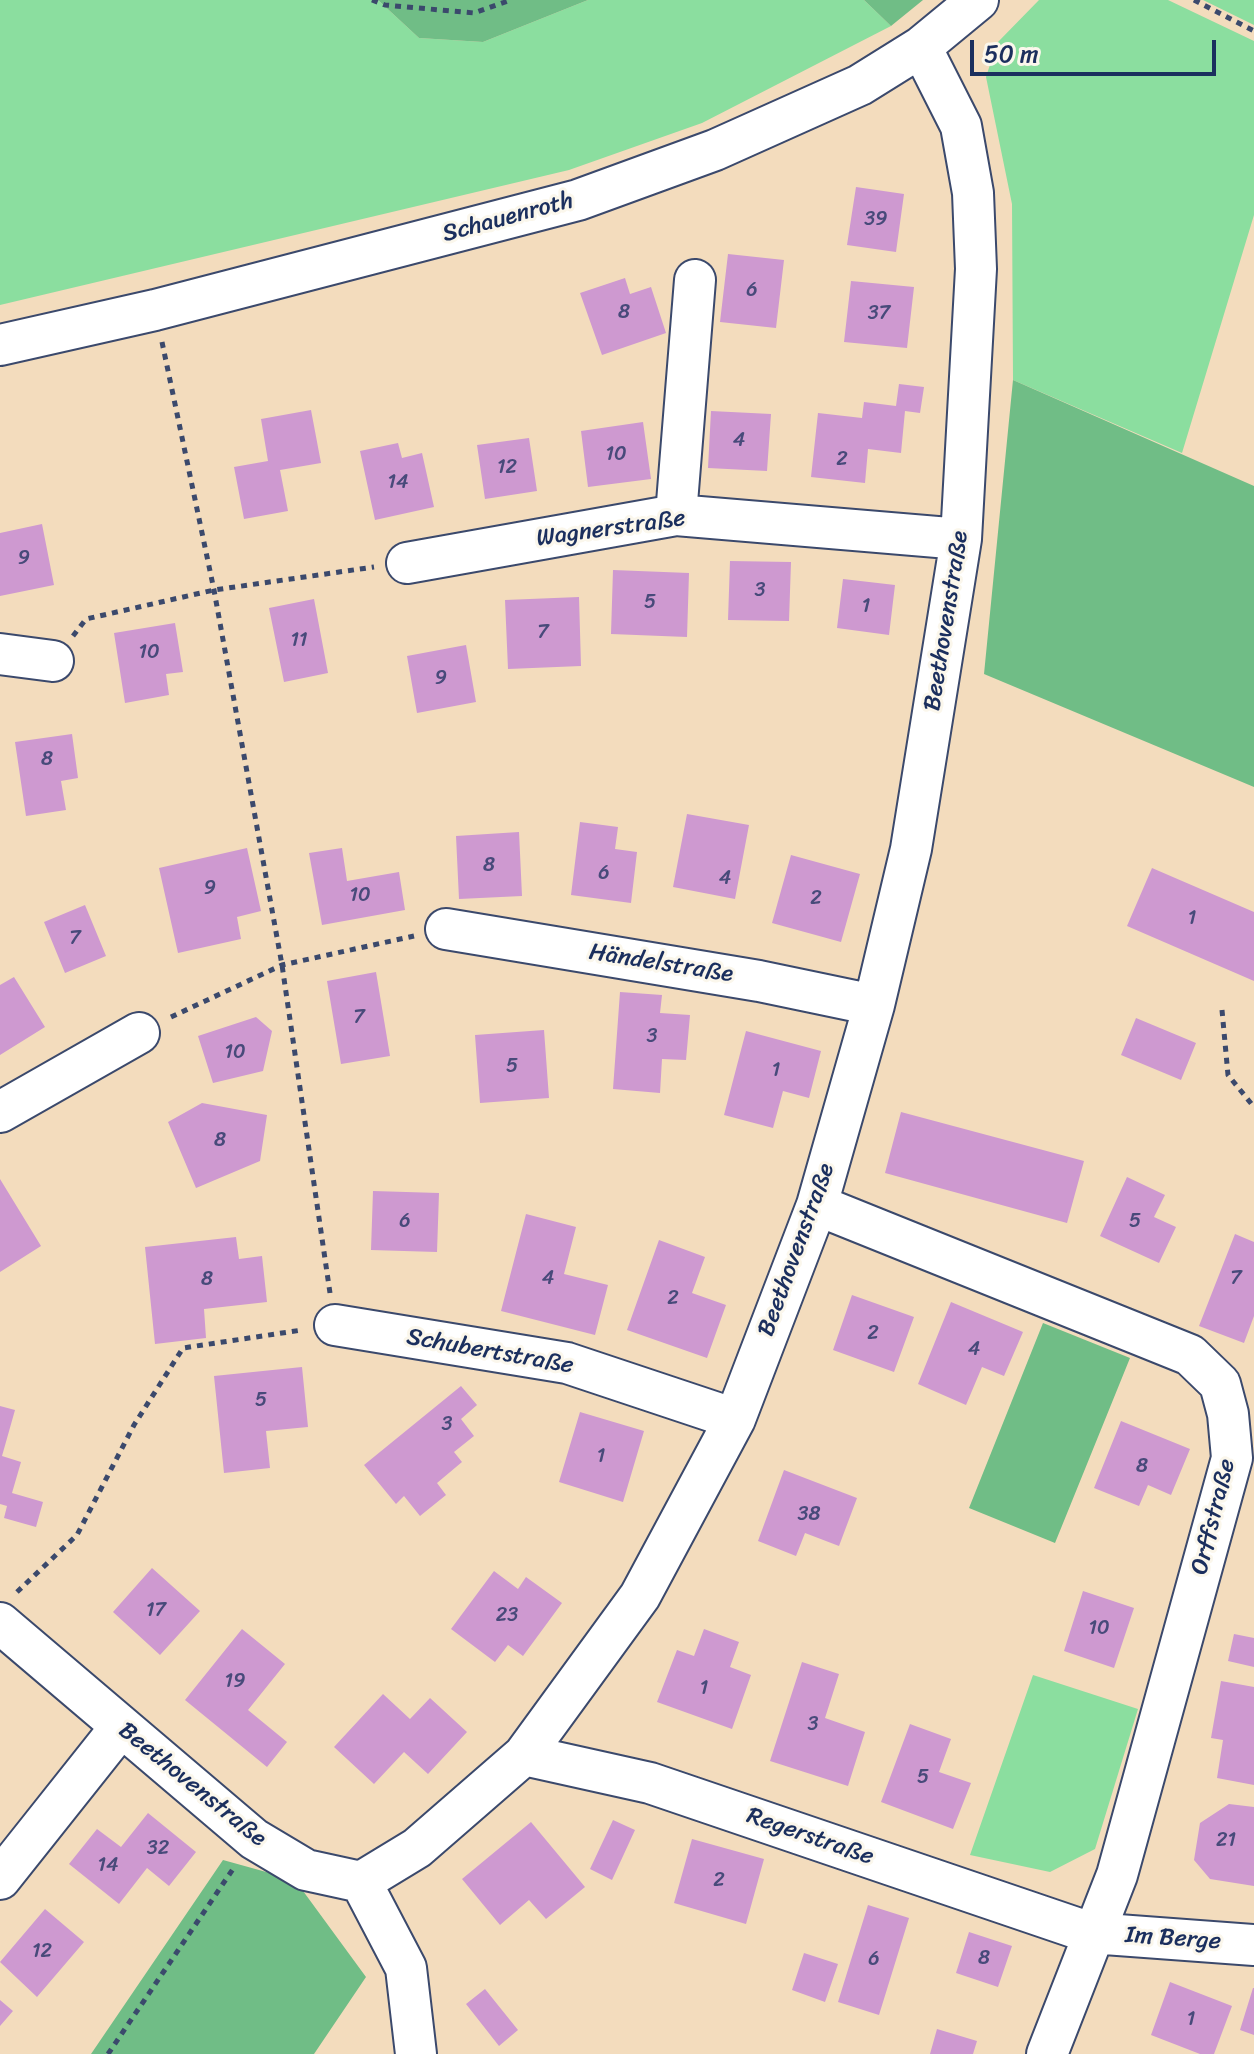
<!DOCTYPE html>
<html>
<head>
<meta charset="utf-8">
<style>
  body { margin:0 }
  #map { position:relative; width:1254px; height:2054px; overflow:hidden; background:#f3dcbd; font-family:Sriracha,sans-serif }
  canvas { display:block }
  .scale { position:absolute; left:970px; top:40px; width:246px; height:36px; box-sizing:border-box; border:4px solid #1b2f5e; border-top:0; padding-left:10px; font-size:24px; line-height:28px; white-space:nowrap; color:#1b2f5e; -webkit-text-stroke:6px #fbf7ec; paint-order:stroke }
</style>
</head>
<body>
<div id="map">
<canvas width="1254" height="2054"></canvas>
<div class="scale">50 m</div>
</div>
<script>
const ctx = document.querySelector('canvas').getContext('2d');
ctx.lineJoin = 'round';
function paint(path, color) { ctx.fillStyle = color; ctx.fill(path, 'evenodd'); }
const poly = rows => new Path2D(rows.map(r => 'M' + r).join(''));
function trace(path, color, width, dash) { ctx.strokeStyle = color; ctx.lineWidth = width; ctx.lineCap = dash ? 'butt' : 'round'; ctx.setLineDash(dash || []); ctx.stroke(path); }
function write(font, color, halo, rows, align = 'center') {
  ctx.font = font + ' Sriracha,sans-serif'; ctx.lineWidth = 6; ctx.setLineDash([]); ctx.textBaseline = 'middle'; ctx.strokeStyle = halo; ctx.fillStyle = color; for (const [text, x, y, turn = 0] of rows) {
    ctx.save(); ctx.translate(x, y); ctx.rotate((+turn || 0) * Math.PI / 180); ctx.textAlign = isNaN(turn) ? turn : align; if (halo) ctx.strokeText(text, 0, 0); ctx.fillText(text, 0, 0); ctx.restore();
  }
}
const green = poly([
  [0,0,378,0,419,38,483,42,588,0,864,0,891,26,702,123,569,170,0,305],
  [1039,0,1168,0,1254,41,1254,215,1182,453,1013,380,1012,204,986,77,997,43],
  [1203,0,1254,0,1254,25],
  [1033,1675,1138,1709,1095,1849,1050,1872,970,1855]
]);
const forest = poly([
  [378,0,588,0,483,42,419,38],
  [864,0,923,0,891,26],
  [1013,380,1254,486,1254,787,984,674],
  [1043,1323,1130,1358,1055,1543,969,1508],
  [223,1860,295,1880,366,1977,314,2054,91,2054]
]);
const building = poly([
  [856,187,904,194,896,252,847,245],
  [728,254,784,260,776,328,720,322],
  [625,278,630,294,651,287,666,333,602,355,580,293],
  [851,281,914,287,907,348,844,342],
  [899,384,924,387,920,413,905,411,901,453,868,449,865,483,811,477,818,413,862,418,864,402,896,406],
  [311,410,321,463,280,470,288,511,244,519,234,467,268,461,261,419],
  [711,411,771,414,767,471,708,468],
  [643,422,651,479,588,487,581,431],
  [529,438,537,491,485,499,477,445],
  [398,443,402,458,422,453,434,507,375,520,360,451],
  [42,524,54,585,0,596,0,533],
  [730,561,791,562,789,621,728,620],
  [613,570,689,573,687,637,611,634],
  [843,579,895,585,889,635,837,628],
  [579,597,581,666,508,669,505,600],
  [314,599,328,673,284,682,269,608],
  [175,623,183,672,166,674,169,695,125,703,114,633],
  [466,645,476,702,417,713,407,656],
  [72,734,78,778,61,781,66,810,26,816,15,742],
  [687,814,749,825,735,899,673,887],
  [580,822,618,827,615,849,637,852,631,903,571,895],
  [519,832,522,896,459,899,456,836],
  [247,848,261,911,237,917,241,939,178,953,159,868],
  [342,848,347,881,399,872,405,910,322,925,309,853],
  [791,855,860,874,841,942,772,923],
  [1152,868,1254,912,1254,981,1127,926],
  [85,905,106,956,65,973,44,922],
  [376,972,390,1056,341,1064,327,981],
  [14,977,45,1027,0,1055,0,985],
  [620,992,662,995,660,1013,690,1015,686,1060,662,1059,660,1093,613,1089],
  [256,1017,272,1031,263,1071,213,1083,198,1036],
  [1136,1018,1196,1043,1181,1080,1121,1055],
  [544,1030,549,1098,480,1103,475,1035],
  [746,1031,821,1051,809,1098,783,1091,773,1128,724,1115],
  [202,1103,267,1115,260,1161,196,1188,168,1122],
  [901,1112,1084,1161,1067,1223,885,1173],
  [1127,1177,1165,1195,1154,1217,1176,1227,1159,1263,1100,1236],
  [0,1179,41,1246,0,1272],
  [373,1191,439,1193,437,1252,371,1250],
  [526,1214,576,1227,564,1274,608,1285,595,1335,501,1311],
  [1235,1234,1254,1242,1254,1316,1244,1343,1199,1326],
  [236,1237,239,1259,262,1256,267,1302,204,1309,206,1338,155,1344,145,1247],
  [659,1240,705,1257,692,1293,726,1305,707,1358,627,1330],
  [852,1295,914,1317,894,1372,833,1350],
  [951,1302,1023,1332,1004,1376,982,1367,966,1405,918,1384],
  [302,1367,308,1427,266,1431,270,1468,224,1473,214,1376],
  [461,1386,477,1405,461,1419,474,1436,454,1452,462,1462,437,1483,446,1495,420,1516,404,1496,396,1504,364,1465],
  [0,1406,15,1410,2,1456,21,1462,12,1493,43,1502,36,1527,4,1518,7,1506,0,1504],
  [580,1412,644,1431,623,1502,559,1482],
  [1121,1421,1190,1449,1171,1495,1148,1485,1139,1506,1094,1488],
  [784,1470,857,1498,839,1546,805,1533,796,1556,758,1541],
  [152,1568,200,1611,160,1655,113,1612],
  [494,1571,518,1589,526,1577,562,1603,523,1656,508,1645,495,1662,451,1629],
  [1083,1591,1134,1608,1114,1668,1064,1651],
  [242,1629,285,1664,248,1710,287,1742,267,1767,185,1700],
  [704,1629,739,1642,730,1667,751,1675,732,1729,657,1702,677,1650,694,1656],
  [1234,1634,1254,1638,1254,1667,1228,1661],
  [802,1662,839,1674,825,1718,865,1732,848,1786,770,1761],
  [1221,1681,1254,1687,1254,1785,1217,1778,1223,1740,1211,1738],
  [383,1694,410,1719,430,1698,467,1732,428,1774,404,1752,374,1784,334,1747],
  [910,1724,951,1739,939,1772,971,1783,953,1829,881,1802],
  [1229,1804,1254,1807,1254,1886,1210,1879,1194,1860,1200,1823],
  [148,1813,196,1852,169,1886,147,1868,119,1904,69,1864,97,1829,121,1847],
  [613,1820,635,1830,612,1880,590,1869],
  [531,1822,585,1887,546,1919,529,1900,500,1925,462,1879],
  [692,1839,764,1859,746,1924,674,1903],
  [868,1905,909,1918,879,2015,838,2002],
  [45,1909,84,1942,37,1997,0,1962],
  [969,1932,1012,1946,998,1987,956,1973],
  [804,1953,838,1964,825,2002,792,1990],
  [1170,1982,1232,2006,1214,2054,1200,2054,1151,2035],
  [1253,1988,1254,1988,1254,2035,1240,2030],
  [485,1989,518,2030,499,2046,466,2004],
  [0,2000,13,2011,0,2026],
  [937,2029,977,2041,973,2054,930,2054]
]);
const path = poly([
  [372,0,385,5,474,13,511,0],
  [1194,0,1254,31],
  [162,342,214,590,282,965,330,1293],
  [73,636,86,619,214,590,374,567],
  [1222,1010,1228,1075,1254,1107],
  [171,1017,282,965,414,936],
  [17,1592,77,1535,134,1425,183,1348,302,1330],
  [108,2054,235,1866]
]);
const minor = poly([
  [0,345,155,310,578,200,715,150,860,85,921,47,978,0],
  [676,515,695,280],
  [407,563,676,515,961,539],
  [0,654,53,661],
  [446,929,759,981,874,1005],
  [0,1112,139,1033],
  [817,1205,1190,1355,1220,1384,1228,1414,1232,1458,1117,1875,1047,2054],
  [335,1325,567,1363,735,1419],
  [0,1623,254,1839,306,1870,361,1882,417,1848,524,1755,640,1596,735,1419,817,1205,874,1005,911,849,961,539,976,269,973,193,961,126,921,47],
  [524,1755,650,1783,1091,1933,1254,1945],
  [0,1879,120,1728],
  [361,1882,406,1968,416,2054]
]);
const numberNames = [
  ["39",876,220],
  ["6",752,291],
  ["8",624,313],
  ["37",879,314],
  ["4",739,441],
  ["10",616,455],
  ["2",842,460],
  ["12",507,468],
  ["14",398,483],
  ["9",24,559],
  ["3",760,591],
  ["5",650,603],
  ["1",866,607],
  ["7",543,633],
  ["11",299,641],
  ["10",149,653],
  ["9",441,679],
  ["8",47,760],
  ["8",489,866],
  ["6",604,874],
  ["4",725,879],
  ["9",210,889],
  ["10",360,896],
  ["2",816,899],
  ["1",1192,919],
  ["7",75,939],
  ["7",359,1018],
  ["3",652,1037],
  ["10",235,1053],
  ["5",512,1067],
  ["1",776,1071],
  ["8",220,1141],
  ["6",405,1222],
  ["5",1135,1222],
  ["4",548,1279],
  ["7",1236,1279],
  ["8",207,1280],
  ["2",673,1299],
  ["2",873,1334],
  ["4",974,1350],
  ["5",261,1401],
  ["3",447,1425],
  ["1",601,1457],
  ["8",1142,1467],
  ["38",809,1515],
  ["17",156,1611],
  ["23",507,1616],
  ["10",1099,1629],
  ["19",235,1682],
  ["1",704,1689],
  ["3",813,1725],
  ["5",923,1778],
  ["21",1226,1841],
  ["32",158,1849],
  ["14",108,1866],
  ["2",719,1881],
  ["12",42,1952],
  ["8",984,1959],
  ["6",874,1960],
  ["1",1191,2020]
];
const streetNames = [
  ["Schauenroth",508,218,-15],
  ["Wagnerstraße",611,529,-8],
  ["Beethovenstraße",947,621,-81],
  ["Händelstraße",661,964,9],
  ["Beethovenstraße",797,1250,-70],
  ["Schubertstraße",490,1352,10],
  ["Orffstraße",1214,1517,-76],
  ["Beethovenstraße",192,1785,39],
  ["Regerstraße",810,1837,19],
  ["Im Berge",1173,1939,4]
];
paint(green, '#8bde9f');
paint(forest, '#70bd86');
paint(building, '#ce99d0');
trace(minor, '#3b496c', 44);
trace(path, '#3b496c', 5, [6, 6]);
trace(minor, '#fff', 40);
write('20px', '#484a7a', null, numberNames);
write('24px', '#1b2f5e', '#fbf7ec', streetNames);
</script>
</body>
</html>
